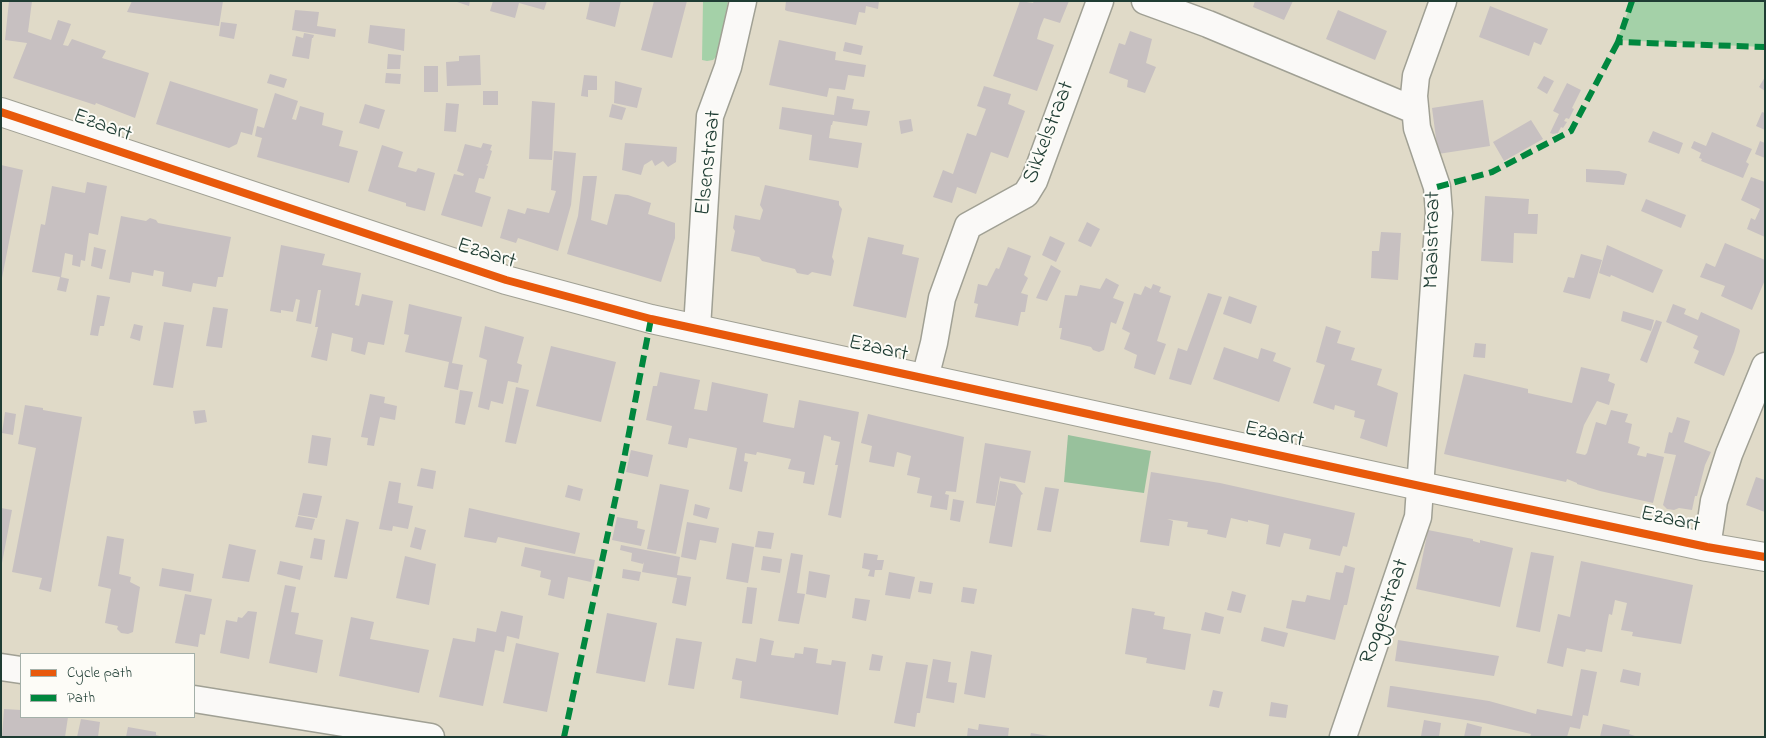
<!DOCTYPE html>
<html>
<head>
<meta charset="utf-8">
<style>
  body { margin:0 }
  #map { position:relative; width:1766px; height:738px; overflow:hidden; background:#e0dac8; font-family:"Indie Flower",sans-serif }
  canvas { display:block }
  .frame { position:absolute; inset:0; border:2px solid #1f3d34; pointer-events:none }
  .legend { position:absolute; left:20px; top:653px; width:175px; height:65px; box-sizing:border-box; background:#fdfcf7; border:1px solid #a4b0a9; margin:0; padding:6px 9px; list-style:none; font-size:15px; color:#1f3d34 }
  .legend li { display:flex; align-items:center; gap:10px; height:25px }
  .legend b { width:25px; border:1px solid #a4b0a9 }
</style>
</head>
<body>
<div id="map">
<canvas width="1766" height="738"></canvas>
<div class="frame"></div>
<ul class="legend">
<li><b style="height:6px;background:#e8590c"></b>Cycle path</li>
<li><b style="height:6px;background:#00873e"></b>Path</li>
</ul>
</div>
<script>
const ctx = document.querySelector('canvas').getContext('2d');
ctx.lineJoin = 'round';
function paint(path, color) { ctx.fillStyle = color; ctx.fill(path, 'evenodd'); }
const poly = rows => new Path2D(rows.map(r => 'M' + r).join(''));
function trace(path, color, width, dash) { ctx.strokeStyle = color; ctx.lineWidth = width; ctx.lineCap = dash ? 'butt' : 'round'; ctx.setLineDash(dash || []); ctx.stroke(path); }
function write(font, color, halo, rows, align = 'center') {
  ctx.font = font + ' "Indie Flower",sans-serif'; ctx.lineWidth = 4; ctx.setLineDash([]); ctx.textBaseline = 'middle'; ctx.strokeStyle = halo; ctx.fillStyle = color; for (const [text, x, y, turn = 0] of rows) {
    ctx.save(); ctx.translate(x, y); ctx.rotate((+turn || 0) * Math.PI / 180); ctx.textAlign = isNaN(turn) ? turn : align; if (halo) ctx.strokeText(text, 0, 0); ctx.fillText(text, 0, 0); ctx.restore();
  }
}
const green = poly([
  [703,1,728,1,718,55,713,60,707,61,702,60],
  [1632,1,1765,1,1765,44,1763,47,1617,40]
]);
const forest = poly([
  [1068,435,1151,451,1144,493,1064,482]
]);
const building = poly([
  [9,1,32,1,28,32,51,40,58,20,71,24,63,45,68,46,72,39,106,51,102,58,149,73,135,118,96,103,95,105,13,78,27,43,5,40],
  [132,1,223,1,219,26,218,26,127,12],
  [454,1,470,1,469,6],
  [493,1,547,1,544,10,519,3,515,18,490,11],
  [590,1,621,1,615,27,586,19],
  [654,1,687,1,672,58,641,50],
  [786,1,879,1,878,9,866,6,865,13,859,12,856,25,787,11,785,10],
  [1020,1,1033,3,1034,1,1069,1,1060,23,1044,18,1040,28,1037,39,1054,45,1037,91,993,76],
  [1255,1,1293,1,1284,20,1253,7],
  [1490,6,1548,29,1541,45,1534,42,1529,56,1479,37],
  [295,10,319,12,317,26,336,29,335,37,292,30],
  [1338,10,1387,31,1375,60,1326,39],
  [221,22,237,24,234,39,219,36],
  [370,25,405,29,404,51,368,43],
  [1130,31,1152,39,1146,63,1156,67,1145,93,1127,87,1128,80,1109,73,1119,43,1125,45],
  [304,33,314,35,313,38,312,38,309,59,292,56,296,36,303,38],
  [779,40,836,52,835,60,866,65,864,77,848,75,845,90,829,88,827,97,769,85],
  [845,42,863,46,861,55,843,51],
  [388,54,401,55,400,69,387,69],
  [480,55,481,85,447,86,446,62,459,61,459,56],
  [424,66,438,66,438,92,424,92],
  [386,73,401,74,400,84,385,83],
  [270,74,287,79,284,88,267,83],
  [584,75,597,76,597,90,588,90,588,97,581,96],
  [1544,76,1554,81,1547,94,1537,88],
  [1765,77,1765,91,1759,87],
  [170,81,258,109,252,135,241,132,237,144,229,148,156,124],
  [615,81,642,88,637,108,614,103],
  [1567,83,1581,90,1572,108,1574,109,1569,119,1566,118,1564,121,1567,122,1563,128,1561,127,1558,133,1553,134,1550,133,1559,114,1553,111],
  [984,86,1011,94,1008,104,1025,111,1008,158,991,152,976,194,957,187,952,203,933,197,943,170,953,174,967,133,976,136,986,109,977,106],
  [483,91,498,91,498,105,483,105],
  [275,93,298,101,292,119,296,120,300,106,324,113,322,125,343,131,339,146,358,151,349,183,257,157,262,138,255,136,257,126,264,128],
  [837,96,854,99,852,109,870,111,867,126,833,121,832,125,831,125,829,138,862,143,858,168,809,160,812,135,779,129,782,107,834,115],
  [1483,100,1490,146,1438,154,1432,108],
  [532,101,555,103,552,160,529,159],
  [446,103,459,104,456,132,444,131],
  [365,104,385,110,379,129,359,123],
  [612,104,626,108,622,120,609,117],
  [1762,112,1765,113,1765,130,1756,126],
  [911,119,913,131,901,134,899,121],
  [1531,120,1543,139,1504,161,1493,142],
  [1653,131,1683,143,1679,154,1648,142],
  [1712,132,1752,149,1746,162,1749,164,1743,178,1701,161,1702,159,1699,158,1701,153,1691,148,1694,141,1706,146],
  [1760,141,1765,143,1765,158,1755,154],
  [483,143,492,145,490,150,492,151,488,164,486,165,488,166,484,179,479,178,475,192,491,197,482,227,441,215,454,174,463,176,464,174,457,171,465,144,481,148],
  [625,143,677,147,676,162,668,167,663,161,655,166,652,160,644,165,641,175,622,170],
  [382,145,403,152,398,167,416,172,418,168,435,173,425,211,406,206,406,203,368,191],
  [554,151,576,153,571,205,558,251,518,238,516,243,500,238,508,209,525,214,527,208,549,213,556,191,551,190],
  [1,165,23,170,2,278,1,278],
  [1586,169,1619,171,1627,174,1624,185,1586,182],
  [583,176,597,176,591,220,607,225,615,194,628,195,651,203,648,214,675,223,675,238,661,282,567,254,578,216],
  [1751,177,1765,182,1765,237,1747,229,1751,218,1755,220,1760,209,1741,200],
  [87,182,107,186,98,235,89,233,85,261,81,260,80,267,72,265,73,255,65,253,61,277,69,279,66,292,57,290,60,277,32,272,41,224,45,225,52,186,85,193],
  [765,185,839,201,839,205,842,209,832,257,834,261,831,276,812,272,808,275,797,273,795,269,762,261,759,257,731,251,735,231,733,228,735,215,760,220,763,210,760,205],
  [1485,196,1529,199,1528,214,1538,214,1537,234,1514,233,1513,263,1481,261],
  [1646,199,1686,215,1681,228,1641,211],
  [121,216,146,221,150,218,156,220,158,223,231,237,223,277,218,277,216,287,193,283,191,292,162,286,164,272,154,270,153,276,132,272,130,283,109,279],
  [1087,222,1100,229,1091,247,1078,241],
  [1381,232,1401,233,1398,280,1371,278,1372,251,1379,251],
  [1050,236,1065,243,1056,262,1042,255],
  [868,237,904,245,902,254,919,258,906,318,853,306],
  [1725,243,1765,260,1765,280,1752,310,1721,296,1725,286,1700,277,1706,263,1715,267],
  [281,245,325,254,322,265,361,273,355,305,359,306,362,294,393,301,384,345,368,342,365,355,351,351,353,338,332,333,327,361,311,357,318,327,315,327,321,290,318,290,311,324,296,321,300,300,296,299,293,312,281,310,281,313,270,311],
  [1607,245,1663,270,1653,293,1611,275,1610,277,1599,273],
  [94,247,106,250,102,269,91,266],
  [1008,247,1031,256,1024,275,1028,278,1021,293,1028,295,1025,312,1021,312,1018,326,975,317,978,304,974,303,978,284,987,286,996,268,999,269],
  [1581,254,1602,260,1590,299,1563,292,1568,277,1574,278],
  [1051,265,1061,271,1047,301,1036,298],
  [1106,278,1119,285,1113,298,1124,302,1116,324,1111,322,1104,350,1099,352,1093,350,1091,347,1060,339,1062,328,1059,328,1065,295,1077,296,1080,285,1100,289],
  [1153,284,1161,287,1159,292,1171,296,1157,341,1166,344,1155,375,1134,368,1137,355,1124,349,1130,333,1122,329,1134,293,1141,295,1145,286,1151,289],
  [1208,293,1222,297,1191,385,1169,379,1178,348,1187,351],
  [97,295,110,297,104,326,100,326,98,336,90,335],
  [1229,296,1257,306,1251,324,1223,314],
  [409,304,462,317,452,363,463,365,458,390,444,387,449,362,405,352,409,335,404,334],
  [1673,304,1686,309,1684,314,1698,320,1701,312,1739,329,1740,331,1734,352,1724,376,1694,363,1699,351,1693,348,1698,336,1666,322],
  [213,307,228,309,222,348,206,346],
  [1623,311,1654,320,1651,331,1621,321],
  [1656,320,1662,322,1647,363,1640,360],
  [164,322,184,325,173,388,153,385],
  [134,324,143,326,140,341,130,338],
  [485,326,524,337,517,363,522,365,518,383,508,381,503,404,491,401,489,410,478,407,487,360,479,357],
  [1326,326,1341,331,1337,343,1355,348,1351,360,1382,369,1377,385,1398,393,1387,447,1360,438,1365,420,1354,417,1355,411,1335,405,1334,410,1313,403,1325,365,1316,362],
  [1475,343,1486,344,1485,358,1473,357],
  [551,346,616,362,601,422,536,406],
  [1224,347,1258,359,1261,348,1276,353,1273,361,1291,368,1279,402,1213,379],
  [1581,367,1610,374,1608,381,1615,384,1609,405,1597,401,1584,425,1576,453,1585,455,1587,453,1596,422,1606,425,1611,410,1628,414,1625,422,1632,424,1628,443,1640,447,1637,455,1646,457,1647,453,1664,457,1653,503,1600,491,1577,484,1577,483,1567,479,1566,482,1444,454,1464,374,1528,389,1528,393,1572,403],
  [660,372,700,380,694,409,707,411,712,382,768,394,763,422,777,425,794,428,799,400,859,412,841,518,828,515,838,465,835,465,840,442,831,440,831,437,824,435,814,485,803,483,805,472,788,469,791,459,757,452,756,455,745,453,744,461,748,462,742,492,729,489,737,448,689,438,687,448,668,444,672,426,646,420,653,386,657,386],
  [516,387,529,390,516,444,505,442],
  [460,390,473,392,465,425,455,423],
  [370,394,385,397,384,403,397,406,395,420,380,417,374,446,367,445,368,438,361,437],
  [25,405,43,408,43,410,82,417,51,592,39,589,42,578,12,572,36,448,18,444],
  [205,410,207,422,195,424,193,411],
  [5,412,16,414,13,435,2,433],
  [868,414,964,437,956,492,946,491,945,494,949,495,947,510,930,507,932,496,917,493,920,478,907,475,911,456,897,452,894,467,869,462,872,446,861,443],
  [1677,417,1690,421,1684,442,1711,452,1705,465,1697,496,1695,496,1692,510,1679,508,1674,510,1667,509,1663,505,1676,455,1664,453,1669,432,1672,433],
  [312,435,331,438,327,466,308,463],
  [985,443,1031,451,1025,483,1001,478,1000,476,995,506,976,503],
  [631,450,653,455,648,477,626,472],
  [421,468,436,471,433,489,417,486],
  [1151,472,1220,483,1355,513,1347,547,1343,546,1340,556,1309,549,1311,539,1284,533,1280,547,1266,544,1269,525,1248,520,1248,522,1231,518,1226,538,1207,534,1208,530,1187,527,1188,522,1167,519,1173,521,1169,546,1140,542],
  [1756,477,1765,480,1765,512,1746,505],
  [389,481,401,483,398,503,413,506,408,529,393,526,392,531,379,529],
  [1000,481,1015,484,1023,494,1021,495,1012,547,989,543],
  [660,484,689,490,676,554,647,549],
  [568,485,583,489,580,501,565,497],
  [1045,487,1059,489,1051,532,1037,530],
  [303,493,322,496,317,518,298,515],
  [953,499,964,501,960,522,950,520],
  [695,504,710,508,707,519,693,515],
  [1,508,12,510,2,563,1,563],
  [469,508,580,533,575,554,498,537,496,543,464,537],
  [298,516,315,519,312,530,295,527],
  [617,517,638,521,637,528,645,530,641,546,612,540],
  [346,519,359,522,347,579,334,577],
  [687,522,719,528,716,543,700,540,696,560,681,557],
  [415,527,426,530,421,550,410,547],
  [1428,530,1473,539,1473,541,1480,543,1480,540,1513,548,1500,607,1416,589],
  [758,531,774,533,771,549,755,547],
  [107,536,124,539,119,574,131,577,130,582,140,587,133,632,128,634,121,633,117,629,118,626,105,623,111,589,98,586],
  [314,538,325,540,322,560,310,558],
  [732,543,754,547,748,583,726,579],
  [229,544,256,550,249,582,222,578],
  [621,545,680,557,677,575,691,577,686,606,672,603,677,578,642,572,644,562,643,564,631,561,632,553,620,550],
  [525,547,595,560,591,582,568,577,564,599,548,595,551,580,540,577,541,571,521,566],
  [1531,552,1554,556,1540,632,1516,627],
  [791,553,803,555,797,593,805,594,799,624,778,621],
  [864,553,878,555,877,560,884,560,882,570,875,570,874,577,868,576,870,570,862,568],
  [405,556,436,564,429,605,396,598],
  [763,556,782,559,780,573,761,570],
  [280,561,303,566,300,580,277,574],
  [1581,561,1693,585,1681,644,1632,636,1633,632,1621,630,1627,603,1615,600,1612,615,1609,614,1602,652,1586,649,1585,652,1567,648,1563,667,1547,663,1558,614,1570,617],
  [1345,565,1355,568,1347,605,1344,605,1335,640,1286,628,1292,600,1305,602,1307,595,1330,600,1336,572,1343,573],
  [162,568,194,574,191,592,159,586],
  [623,569,641,572,639,581,622,578],
  [809,571,830,575,826,598,806,594],
  [889,572,915,577,910,599,885,595],
  [920,581,933,583,931,594,918,592],
  [285,585,296,587,291,612,299,613,295,634,323,640,317,673,269,663],
  [747,587,757,588,752,624,742,623],
  [963,587,977,589,974,604,961,602],
  [1232,591,1246,595,1241,613,1227,610],
  [185,594,212,599,205,635,200,634,198,647,175,643],
  [855,598,870,600,866,621,852,618],
  [1132,608,1155,612,1154,615,1165,617,1163,629,1191,634,1185,670,1146,663,1147,658,1125,654],
  [248,611,257,612,249,659,220,653,226,620,237,622,238,617,242,618],
  [501,611,523,616,519,639,507,636,504,652,495,650,483,706,439,697,453,638,475,642,477,628,496,632],
  [1205,612,1224,617,1220,634,1201,630],
  [607,613,657,623,645,682,596,673],
  [351,617,374,622,370,639,429,650,419,693,339,676],
  [1264,627,1288,633,1284,647,1261,641],
  [676,638,702,642,694,689,668,685],
  [760,638,774,641,771,655,794,658,795,653,803,654,804,647,818,649,816,663,831,665,832,660,846,662,838,715,740,698,742,681,732,679,736,658,756,662],
  [1398,640,1499,656,1494,676,1395,661],
  [516,643,559,653,547,712,503,703],
  [971,651,992,655,985,698,964,694],
  [872,654,883,656,880,671,869,670],
  [933,659,951,662,948,682,957,683,954,703,926,698],
  [906,662,928,665,920,713,917,713,915,727,894,723],
  [1581,669,1597,672,1588,716,1583,715,1580,729,1570,727,1567,737,1530,737,1531,734,1484,723,1387,707,1390,686,1392,686,1489,701,1536,714,1537,709,1572,716],
  [1623,669,1641,673,1639,686,1620,682],
  [1213,690,1223,692,1219,708,1209,706],
  [1271,702,1288,705,1286,718,1269,716],
  [4,709,21,710,21,717,68,717,65,737,2,737],
  [81,719,100,722,98,737,77,737],
  [1424,720,1441,723,1439,737,1421,736],
  [1467,723,1482,727,1480,737,1464,737],
  [979,724,1009,728,1008,737,967,737,968,728,978,730],
  [1603,724,1630,730,1629,734,1638,737,1600,737],
  [128,727,156,732,156,735,163,737,126,737],
  [1031,733,1049,736,1049,737,1030,737]
]);
const street = poly([
  [1145,1,1208,24,1414,110],
  [697,328,710,116,728,67,743,1],
  [925,378,934,343,942,298,968,226,1026,194,1034,181,1100,1],
  [1707,547,1714,501,1729,454,1765,366],
  [1,667,21,670],
  [194,699,431,737],
  [1343,737,1418,517,1439,213,1437,187,1417,128,1414,96,1416,76,1443,1]
]);
const secondary = poly([
  [1,112,506,280,651,319,1420,486,1707,547,1765,557]
]);
const quiet = poly([
  [1632,1,1618,42,1765,47],
  [1437,187,1492,172,1571,131,1618,42],
  [564,737,624,459,651,319]
]);
const cycleway = poly([
  [1,112,506,280,651,319,1420,486,1707,547,1765,557]
]);
const streetNames = [
  ["Ezaart",102,127,19],
  ["Sikkelstraat",1050,133,-69],
  ["Elsenstraat",710,163,-84],
  ["Maaistraat",1434,240,-89],
  ["Ezaart",486,255,17],
  ["Ezaart",878,350,12],
  ["Ezaart",1274,436,12],
  ["Ezaart",1670,521,12],
  ["Roggestraat",1386,612,-71]
];
paint(green, '#a4d1a8');
paint(forest, '#98c19c');
paint(building, '#c7c0c1');
trace(street, '#a0a094', 29);
trace(secondary, '#a0a094', 30);
trace(street, '#faf9f7', 26);
trace(secondary, '#faf9f7', 28);
trace(quiet, '#00873e', 6, [12, 6]);
trace(cycleway, '#e8590c', 8);
write('22px', '#1f3d34', '#fdfcf7', streetNames);
</script>
</body>
</html>
